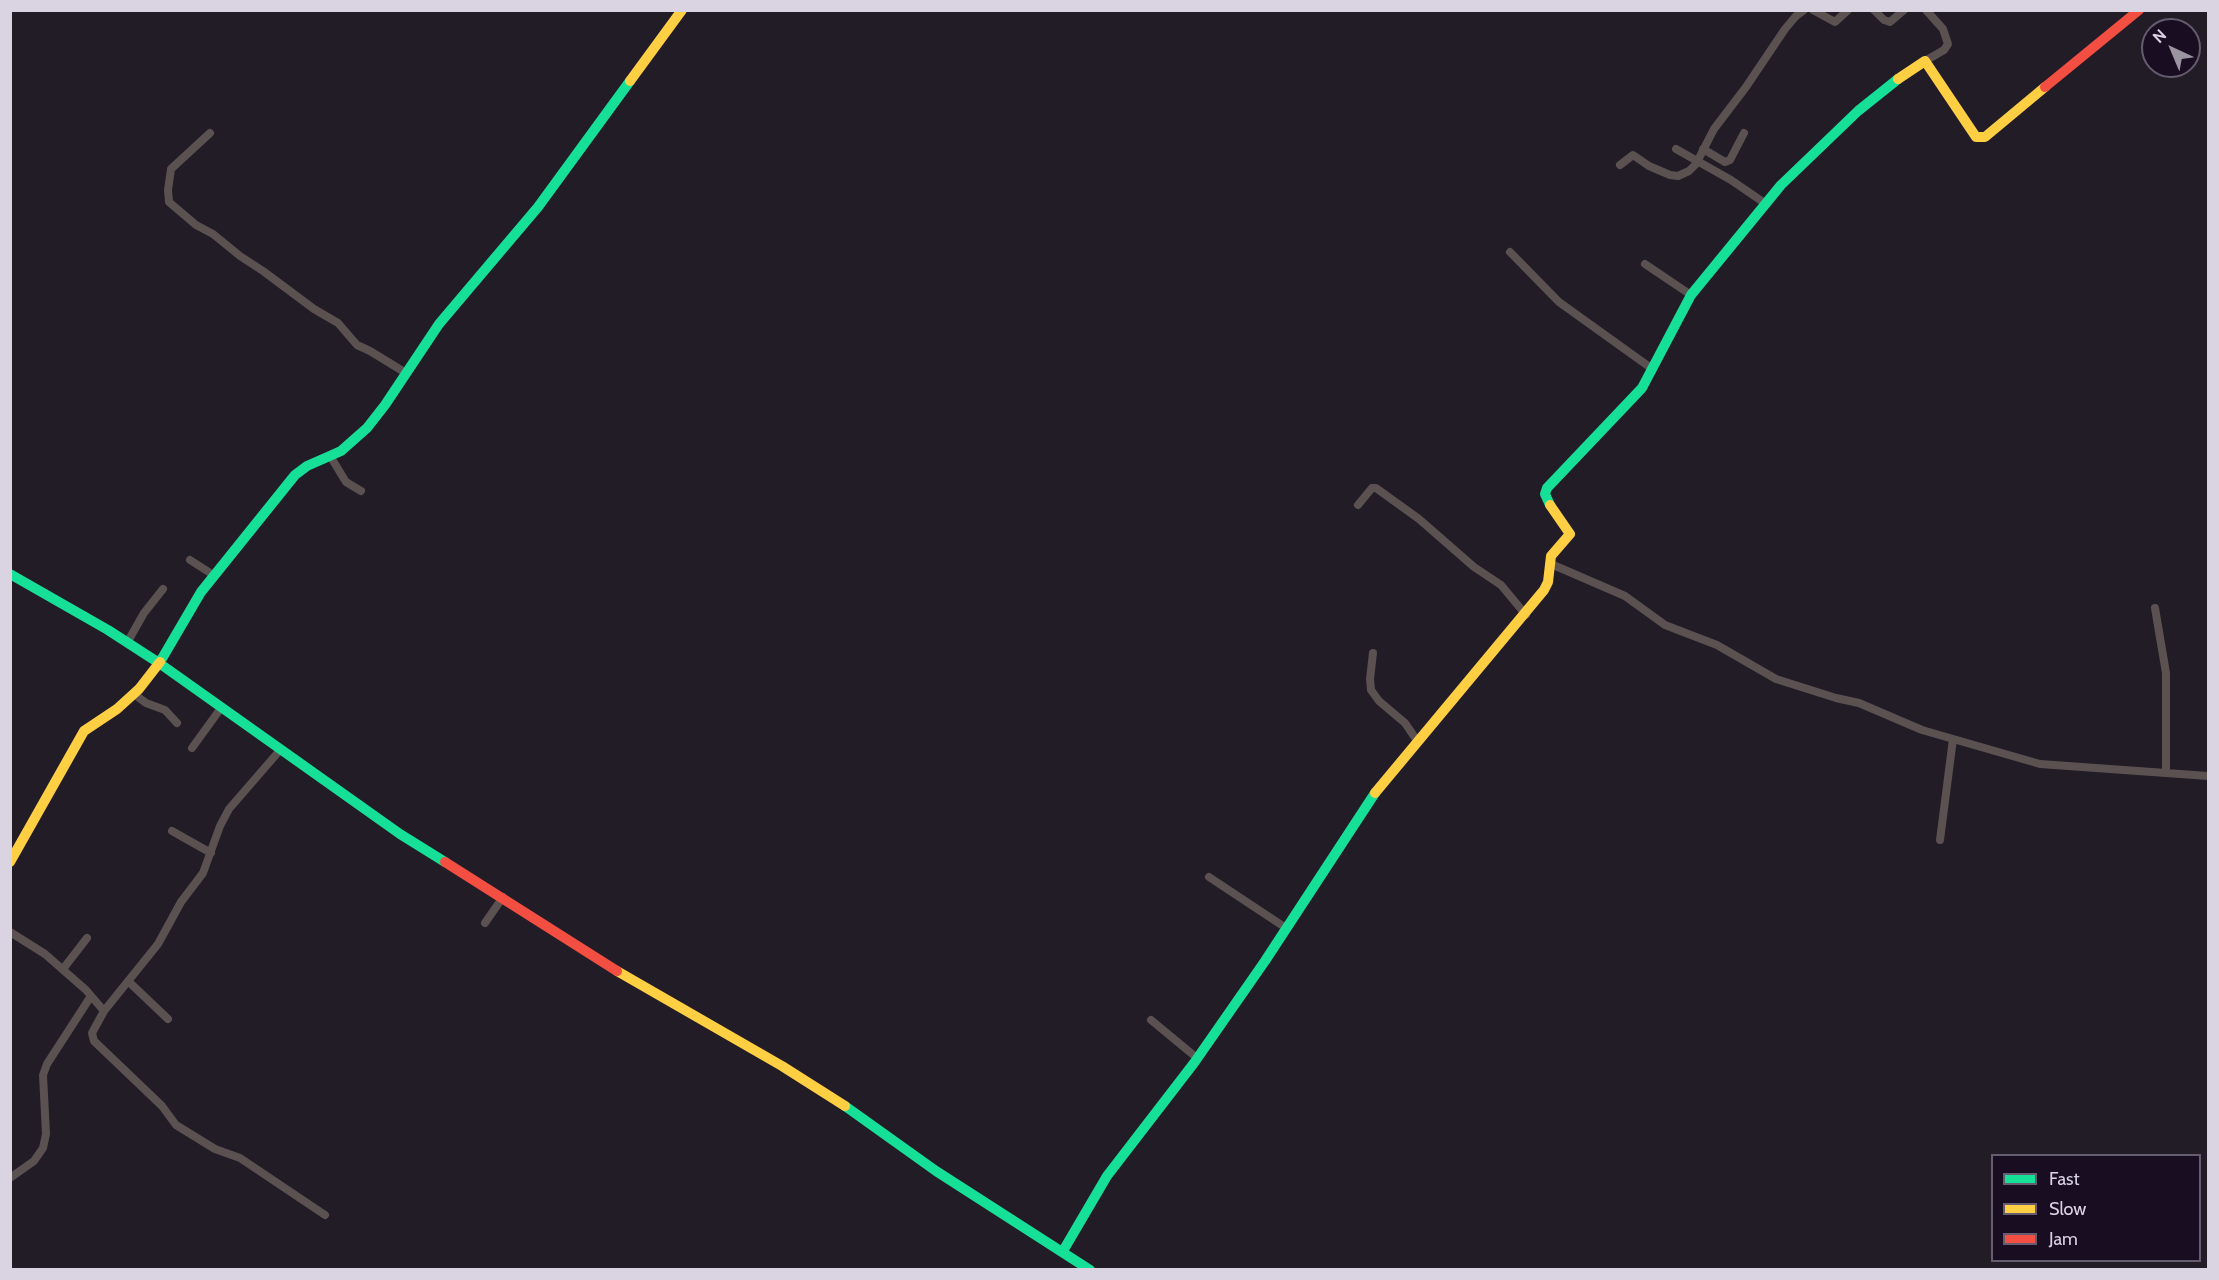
<!DOCTYPE html>
<html>
<head>
<meta charset="utf-8">
<style>
  body { margin:0 }
  #map { position:relative; width:2219px; height:1280px; overflow:hidden; background:#221c27; font-family:Cabin,sans-serif }
  canvas { display:block }
  .frame { position:absolute; inset:0; border:12px solid #dad3e2; pointer-events:none }
  .legend { position:absolute; left:1991px; top:1154px; width:210px; height:108px; box-sizing:border-box; background:#190d22; border:2px solid #665c6f; margin:0; padding:8px 10px; list-style:none; font-size:18px; color:#dad3e2 }
  .legend li { display:flex; align-items:center; gap:12px; height:30px }
  .legend b { width:30px; border:2px solid #665c6f }
  .north { position:absolute; left:2141px; top:18px; width:60px; height:60px; box-sizing:border-box; background:#190d22; border:2px solid #665c6f; border-radius:50%; rotate:316deg; font-size:16px; font-weight:700; line-height:24px; text-align:center; color:#dad3e2 }
  .north::after { content:''; display:block; margin:auto; width:21px; height:27px; background:#9a93a1; clip-path:polygon(50% 0,100% 100%,50% 72%,0 100%) }
</style>
</head>
<body>
<div id="map">
<canvas width="2219" height="1280"></canvas>
<div class="frame"></div>
<ul class="legend">
<li><b style="height:8px;background:#16e098"></b>Fast</li>
<li><b style="height:8px;background:#ffcf43"></b>Slow</li>
<li><b style="height:8px;background:#f24e42"></b>Jam</li>
</ul>
<div class="north">N</div>
</div>
<script>
const ctx = document.querySelector('canvas').getContext('2d');
ctx.lineJoin = 'round';
const poly = rows => new Path2D(rows.map(r => 'M' + r).join(''));
function trace(path, color, width, dash) { ctx.strokeStyle = color; ctx.lineWidth = width; ctx.lineCap = dash ? 'butt' : 'round'; ctx.setLineDash(dash || []); ctx.stroke(path); }
const street = poly([
  [1813,10,1835,22,1848,10],
  [1874,10,1884,20,1890,22,1904,10],
  [1925,61,1944,50,1948,44,1943,29,1926,10],
  [210,133,171,169,168,190,169,202,196,225,213,234,240,256,263,271,314,309,338,323,357,345,370,351,406,373],
  [1676,149,1731,180,1766,204],
  [1703,149,1725,162,1730,160,1744,133],
  [1620,165,1633,155,1649,166,1670,175,1678,176,1689,171,1696,164,1714,129,1746,87,1785,29,1796,16,1804,10],
  [1510,252,1559,302,1651,368],
  [1645,264,1691,295],
  [332,459,346,482,361,491],
  [1358,505,1372,488,1376,488,1419,519,1474,567,1501,585,1526,615],
  [190,560,215,576],
  [1551,564,1625,596,1665,625,1717,645,1776,679,1836,698,1859,703,1922,730,2040,764,2208,776],
  [2155,608,2166,673,2166,772],
  [127,643,144,613,163,589],
  [1373,653,1370,679,1371,690,1379,701,1405,723,1418,742],
  [134,694,146,703,165,710,177,723],
  [192,748,221,708],
  [172,831,211,853],
  [1940,840,1953,739],
  [1209,877,1286,928],
  [485,923,503,897],
  [10,932,45,954,86,990,104,1011,92,1033,94,1041,162,1106,176,1125,215,1149,240,1158,325,1215],
  [63,969,87,938],
  [128,981,168,1019],
  [104,1011,158,944,181,902,203,873,220,826,229,809,281,749],
  [1151,1020,1197,1058],
  [10,1178,34,1161,43,1148,46,1134,43,1075,47,1064,91,996]
]);
const fast = poly([
  [1550,505,1545,494,1547,488,1642,388,1691,295,1781,185,1858,111,1898,79],
  [10,574,108,630,159,663,400,834,445,862],
  [160,662,201,592,295,475,307,466,341,451,367,428,385,405,439,324,538,207,630,81],
  [845,1106,936,1171,1090,1270],
  [1063,1251,1107,1176,1194,1063,1265,961,1375,793]
]);
const slow = poly([
  [1898,79,1925,61,1976,137,1985,137,2045,87],
  [630,81,682,10],
  [1375,793,1544,590,1548,582,1551,556,1570,534,1550,505],
  [10,862,84,731,117,709,139,689,160,662],
  [617,971,782,1066,845,1106]
]);
const jam = poly([
  [2045,87,2139,10],
  [445,862,617,971]
]);
trace(street, '#5b5150', 8);
trace(fast, '#16e098', 10);
trace(slow, '#ffcf43', 10);
trace(jam, '#f24e42', 10);
</script>
</body>
</html>
